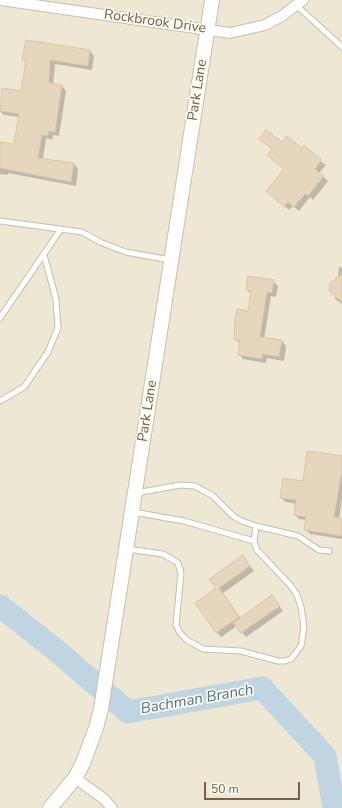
<!DOCTYPE html>
<html>
<head>
<meta charset="utf-8">
<style>
  body { margin:0 }
  #map { position:relative; width:342px; height:808px; overflow:hidden; background:#faf6e8; font-family:"Nunito Sans",sans-serif }
  canvas { display:block }
  .scale { position:absolute; left:204px; top:782px; width:96px; height:18px; box-sizing:border-box; border:2px solid #70624f; border-top:0; padding-left:5px; font-size:12px; line-height:14px; white-space:nowrap; color:#70624f; -webkit-text-stroke:3px #fdfaee; paint-order:stroke }
</style>
</head>
<body>
<div id="map">
<canvas width="342" height="808"></canvas>
<div class="scale">50 m</div>
</div>
<script>
const ctx = document.querySelector('canvas').getContext('2d');
ctx.lineJoin = 'round';
function paint(path, color) { ctx.fillStyle = color; ctx.fill(path, 'evenodd'); }
const poly = rows => new Path2D(rows.map(r => 'M' + r).join(''));
function trace(path, color, width, dash) { ctx.strokeStyle = color; ctx.lineWidth = width; ctx.lineCap = dash ? 'butt' : 'round'; ctx.setLineDash(dash || []); ctx.stroke(path); }
function write(font, color, halo, rows, align = 'center') {
  ctx.font = font + ' "Nunito Sans",sans-serif'; ctx.lineWidth = 3.5; ctx.setLineDash([]); ctx.textBaseline = 'middle'; ctx.strokeStyle = halo; ctx.fillStyle = color; for (const [text, x, y, turn = 0] of rows) {
    ctx.save(); ctx.translate(x, y); ctx.rotate((+turn || 0) * Math.PI / 180); ctx.textAlign = isNaN(turn) ? turn : align; if (halo) ctx.strokeText(text, 0, 0); ctx.fillText(text, 0, 0); ctx.restore();
  }
}
const residential = poly([
  [0,0,342,0,342,808,0,808]
]);
const shadow = poly([
  [90,51,94,56,92,70,55,64,53,85,62,86,66,91,59,136,53,135,52,140,46,138,43,159,74,164,78,169,76,186,8,173,8,175,0,174,0,143,15,145,19,117,4,115,0,111,3,89,21,92,26,62,23,59],
  [282,144,302,149,326,165,319,173,328,181,313,200,310,197,299,211,293,206,289,210,267,191,285,169],
  [339,267,342,268,342,304,335,299],
  [273,281,278,286,276,297,271,296,264,339,282,341,286,346,284,361,267,358,266,363,243,359,239,354,241,344,235,339,249,312,251,294,247,290],
  [342,457,342,498,339,519,342,519,342,539,310,534,305,529,307,520,299,519,295,515,297,504,286,502,281,498],
  [242,556,254,571,223,593,241,619,272,597,283,611,246,637,237,626,221,637,217,632,217,589]
]);
const river = poly([
  [0,606,57,651,128,712,262,688,325,756,334,808]
]);
const building = poly([
  [26,40,90,50,88,66,50,60,49,83,62,85,55,132,49,131,48,136,42,135,38,158,74,163,71,182,0,168,0,142,14,144,19,114,0,111,2,88,21,91,26,60,22,60,26,40],
  [266,130,282,142,287,136,302,148,304,145,322,160,315,169,324,176,308,196,305,194,294,207,288,202,284,207,266,191,284,169,267,155,272,149,259,139,266,130],
  [342,274,342,302,329,291,330,283,342,274],
  [248,276,274,280,272,293,267,292,260,337,282,340,279,357,263,354,262,359,238,355,240,341,234,340,235,320,237,309,248,311,251,291,246,290,248,276],
  [307,451,342,456,342,476,341,476,334,517,342,518,342,536,304,530,306,517,294,515,296,500,280,498,283,478,303,481,307,451],
  [243,555,250,566,219,588,239,617,216,633,195,603,216,588,209,579,243,555],
  [272,595,280,606,241,633,233,623,272,595]
]);
const lane = poly([
  [297,6,342,47],
  [0,221,82,232,102,243,126,252,170,260],
  [0,318,61,229],
  [0,401,24,387,48,352,58,328,56,299,44,255],
  [136,493,180,485,195,486,213,496,233,516,242,521,256,526,298,536,319,550,329,551],
  [133,512,184,521,254,541],
  [127,549,163,554,178,563,181,573,176,625,180,633,187,640,203,649,241,651,278,661,285,661,291,659,301,646,304,627,301,607,297,595,291,586,257,550,254,541,256,526]
]);
const street = poly([
  [0,0,230,33,265,25,282,16,303,0],
  [75,778,104,799,112,808]
]);
const secondary = poly([
  [50,808,75,778,83,763,96,728,101,709,212,0]
]);
const streetNames = [
  ["Rockbrook Drive",155,22,8],
  ["Park Lane",198,90,-81],
  ["Park Lane",148,411,-81]
];
const waterNames = [
  ["Bachman Branch",197,700,-10]
];
paint(residential, '#ede7d4');
paint(shadow, '#0003');
trace(river, '#bfd5e1', 23);
paint(building, '#e7d6be');
trace(building, '#dcc5a5', 1);
trace(lane, '#c7bead', 7);
trace(street, '#c7bead', 12);
trace(secondary, '#cabfab', 16);
trace(lane, '#fff', 5);
trace(street, '#fff', 10);
trace(secondary, '#fff', 14);
write('14px', '#70624f', '#fdfaee', streetNames);
write('italic 15px', '#4f7388', '#fdfaee', waterNames);
</script>
</body>
</html>
